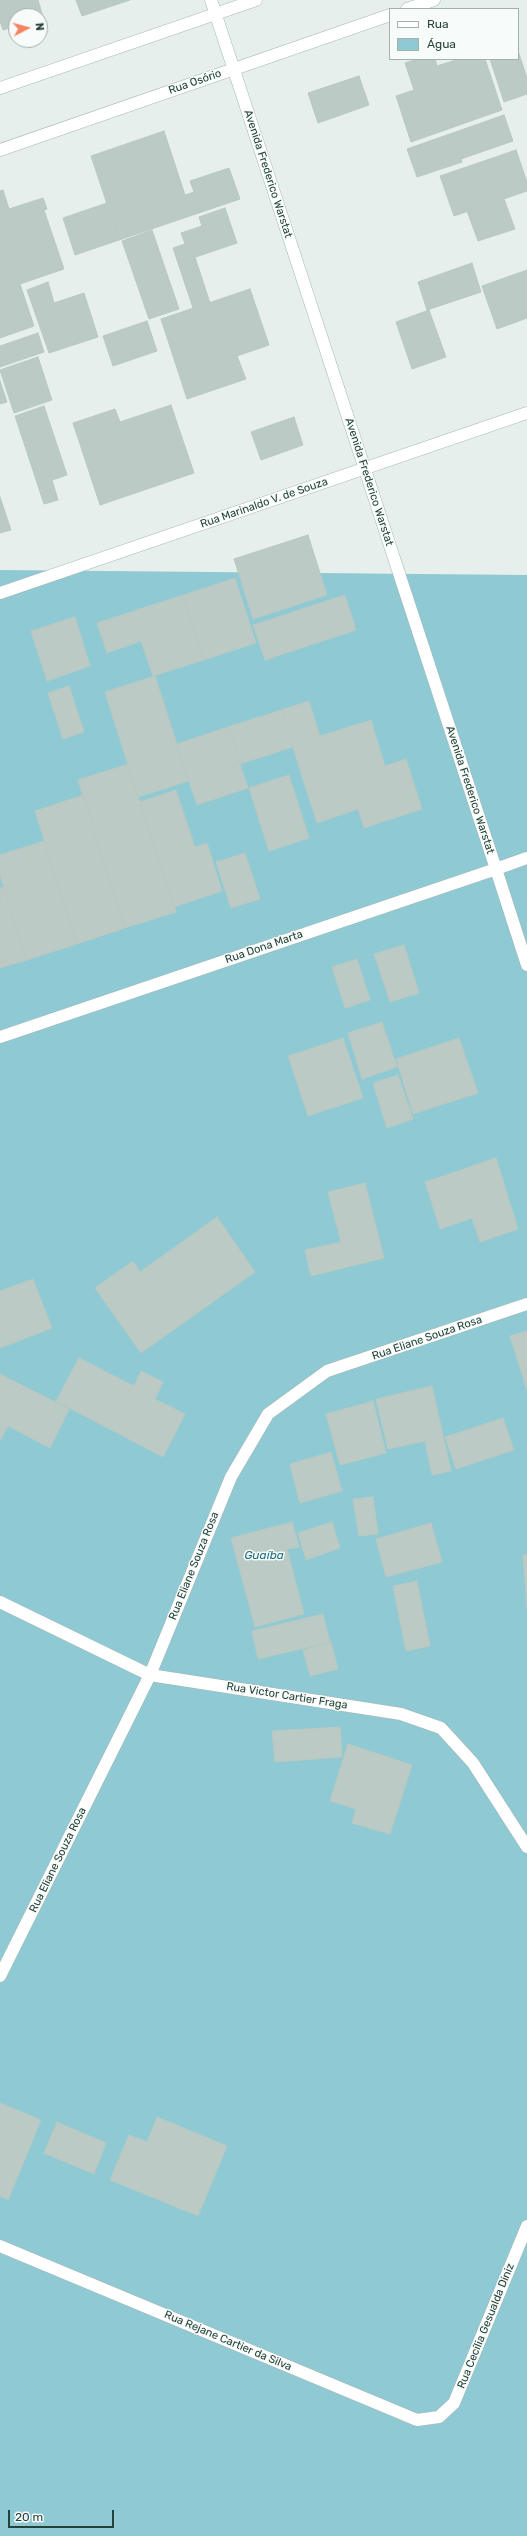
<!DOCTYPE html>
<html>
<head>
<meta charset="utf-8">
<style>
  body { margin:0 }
  #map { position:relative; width:527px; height:2536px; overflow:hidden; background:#e6efeb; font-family:Rubik,sans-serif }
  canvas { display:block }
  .legend { position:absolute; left:389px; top:8px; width:130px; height:52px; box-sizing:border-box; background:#f7fbf9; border:1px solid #a3b1ad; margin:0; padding:5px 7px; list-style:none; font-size:12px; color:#24423a }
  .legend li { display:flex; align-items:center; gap:8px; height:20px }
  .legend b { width:20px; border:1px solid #a3b1ad }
  .north { position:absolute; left:8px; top:8px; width:40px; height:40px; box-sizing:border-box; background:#f7fbf9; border:1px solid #a3b1ad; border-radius:50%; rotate:84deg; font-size:11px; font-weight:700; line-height:16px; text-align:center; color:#24423a }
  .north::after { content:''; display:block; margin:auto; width:14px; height:18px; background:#f4845f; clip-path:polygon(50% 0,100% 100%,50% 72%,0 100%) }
  .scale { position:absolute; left:8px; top:2510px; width:106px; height:18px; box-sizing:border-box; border:2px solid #24423a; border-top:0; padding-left:5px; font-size:12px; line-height:14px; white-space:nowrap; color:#24423a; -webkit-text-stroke:3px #f7fbf9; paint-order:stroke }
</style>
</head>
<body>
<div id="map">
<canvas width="527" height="2536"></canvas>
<ul class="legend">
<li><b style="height:5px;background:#fff"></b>Rua</li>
<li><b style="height:11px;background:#8ec9d4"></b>Água</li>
</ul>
<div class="north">N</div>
<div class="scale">20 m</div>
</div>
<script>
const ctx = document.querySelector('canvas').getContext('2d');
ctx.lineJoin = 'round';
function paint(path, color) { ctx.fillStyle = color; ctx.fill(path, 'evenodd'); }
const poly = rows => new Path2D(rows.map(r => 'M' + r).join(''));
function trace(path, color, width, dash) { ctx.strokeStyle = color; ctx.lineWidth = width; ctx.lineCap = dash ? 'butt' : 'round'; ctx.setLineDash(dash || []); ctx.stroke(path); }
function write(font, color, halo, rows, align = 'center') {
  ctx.font = font + ' Rubik,sans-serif'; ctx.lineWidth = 3; ctx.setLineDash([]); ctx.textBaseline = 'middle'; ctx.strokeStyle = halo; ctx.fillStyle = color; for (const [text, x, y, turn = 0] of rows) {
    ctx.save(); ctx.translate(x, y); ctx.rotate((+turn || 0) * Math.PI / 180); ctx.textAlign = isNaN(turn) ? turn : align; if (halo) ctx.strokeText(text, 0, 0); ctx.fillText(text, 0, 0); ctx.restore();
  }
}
const water = poly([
  [0,570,527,575,527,2536,0,2536]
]);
const building = poly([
  [0,0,38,0,43,17,16,16,16,26,3,30,0,21,0,0],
  [76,0,130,0,82,16,76,0],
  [518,51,527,78,527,94,504,102,490,59,518,59,518,51],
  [417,59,435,59,437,66,459,59,485,59,502,110,411,142,396,96,414,90,405,63,417,59],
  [359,76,369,105,318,123,308,93,359,76],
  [504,115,513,141,461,159,462,162,417,177,407,149,504,115],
  [164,131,185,195,194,192,190,181,229,168,240,199,119,240,91,156,164,131],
  [516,150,527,182,527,191,454,216,440,176,516,150],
  [3,190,9,209,43,198,47,209,44,210,64,269,20,284,34,326,0,338,0,191,3,190],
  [504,199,515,229,478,241,467,211,504,199],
  [107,203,119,240,75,255,63,218,107,203],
  [225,208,237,243,178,263,173,248,185,244,181,233,202,226,199,217,225,208],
  [152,230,179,309,149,319,122,241,152,230],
  [195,257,210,303,193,308,178,263,195,257],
  [472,263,481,292,427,310,418,282,472,263],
  [527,270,527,318,497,329,482,286,527,270],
  [48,282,54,303,84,293,98,337,49,353,27,290,48,282],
  [250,289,269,345,237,356,246,379,187,399,161,319,250,289],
  [429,310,446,357,412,369,396,322,429,310],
  [147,321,157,351,113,366,103,336,147,321],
  [38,333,44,352,0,367,0,346,38,333],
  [38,357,52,400,14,413,0,370,38,357],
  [0,381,7,402,0,404,0,381],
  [171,405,194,473,100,505,73,423,115,409,120,422,171,405],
  [44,406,67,475,52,480,58,500,44,504,15,416,44,406],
  [294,417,303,445,261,460,251,432,294,417],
  [0,497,11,530,0,533,0,497],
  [308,535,327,595,253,619,234,559,308,535],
  [235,578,256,643,204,660,183,595,235,578],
  [183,595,204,660,153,676,141,641,107,653,97,623,183,595],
  [345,595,356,630,265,660,253,625,345,595],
  [75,617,90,666,47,681,31,631,75,617],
  [155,676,189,781,138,797,105,692,155,676],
  [69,686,84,732,63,739,48,693,69,686],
  [309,701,320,736,371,720,385,766,307,792,281,710,309,701],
  [281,710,293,747,240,764,228,727,281,710],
  [228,727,240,764,189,781,177,744,228,727],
  [406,759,422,809,364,828,358,809,317,823,307,792,406,759],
  [128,764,176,912,125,928,78,780,128,764],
  [240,764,248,788,197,805,189,781,240,764],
  [289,775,309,838,269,851,249,788,289,775],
  [176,790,195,847,207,843,222,891,174,907,140,802,176,790],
  [83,795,125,928,77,944,35,811,83,795],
  [44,841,77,944,27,960,0,875,0,855,44,841],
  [245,853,260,899,231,908,216,862,245,853],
  [4,887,27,960,0,968,0,888,4,887],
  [404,945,419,993,390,1002,374,954,404,945],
  [357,959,370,1000,345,1008,332,967,357,959],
  [382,1022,397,1067,362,1079,348,1033,382,1022],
  [343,1038,363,1098,308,1116,288,1056,343,1038],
  [459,1038,478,1093,413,1114,396,1059,459,1038],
  [398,1075,413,1119,387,1128,373,1083,398,1075],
  [496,1158,518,1229,480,1242,472,1218,440,1229,425,1182,496,1158],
  [365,1183,384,1258,311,1276,305,1250,341,1242,328,1192,365,1183],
  [217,1217,255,1272,141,1353,95,1288,133,1261,140,1272,217,1217],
  [33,1279,52,1328,0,1348,0,1291,33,1279],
  [527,1331,527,1390,510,1336,527,1331],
  [79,1358,134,1386,141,1371,163,1382,155,1399,185,1414,163,1457,56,1401,79,1358],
  [0,1374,69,1409,50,1448,8,1426,0,1441,0,1374],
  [432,1386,451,1471,432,1475,425,1441,388,1449,376,1399,432,1386],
  [373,1401,386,1453,340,1465,326,1414,373,1401],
  [503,1418,514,1450,456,1469,445,1437,503,1418],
  [331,1452,342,1491,300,1503,290,1464,331,1452],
  [373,1497,378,1534,359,1536,353,1499,373,1497],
  [292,1522,299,1547,287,1549,304,1614,255,1627,231,1538,292,1522],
  [332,1522,340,1548,306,1560,298,1533,332,1522],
  [431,1523,442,1562,386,1577,376,1539,431,1523],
  [523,1555,527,1555,527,1608,523,1555],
  [417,1581,430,1646,406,1651,393,1586,417,1581],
  [323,1614,330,1642,258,1659,252,1631,323,1614],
  [331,1642,338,1669,310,1676,303,1650,331,1642],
  [340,1727,342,1757,275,1762,272,1731,340,1727],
  [348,1744,412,1765,390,1834,352,1823,356,1809,330,1801,348,1744],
  [0,2103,41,2120,8,2200,0,2196,0,2103],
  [157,2117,227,2146,198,2216,110,2180,129,2135,147,2142,157,2117],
  [57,2122,106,2143,94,2174,44,2153,57,2122]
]);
const street = poly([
  [407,9,434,0],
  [0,88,256,0],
  [0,150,390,15],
  [0,593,527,413],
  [527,858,496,869,527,965],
  [0,1602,150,1675,401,1714,441,1728,473,1763,527,1847],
  [0,1976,150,1675,231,1477,268,1414,327,1371,527,1304],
  [0,2246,417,2420,439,2417,454,2403,527,2226]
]);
const secondary = poly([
  [0,1037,496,869,211,0]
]);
const streetNames = [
  ["Rua Osório",195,82,-19],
  ["Avenida Frederico Warstat",268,174,72],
  ["Avenida Frederico Warstat",369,482,72],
  ["Rua Marinaldo V. de Souza",264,503,-19],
  ["Avenida Frederico Warstat",470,790,72],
  ["Rua Dona Marta",264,947,-19],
  ["Rua Eliane Souza Rosa",427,1338,-19],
  ["Rua Eliane Souza Rosa",194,1566,-68],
  ["Rua Victor Cartier Fraga",287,1696,9],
  ["Rua Eliane Souza Rosa",58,1860,-64],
  ["Rua Cecília Gesualda Diniz",486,2326,-68],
  ["Rua Rejane Cartier da Silva",228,2341,23]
];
const waterNames = [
  ["Guaíba",264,1556]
];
paint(water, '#8ec9d4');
paint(building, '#bbcac4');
trace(building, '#b8c9c2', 1);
trace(street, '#a8b8b2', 13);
trace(secondary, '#a4bbb3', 13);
trace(street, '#fff', 12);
trace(secondary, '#fff', 12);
write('11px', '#24423a', '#f7fbf9', streetNames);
write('italic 12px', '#1c6f80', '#f7fbf9', waterNames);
</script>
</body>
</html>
